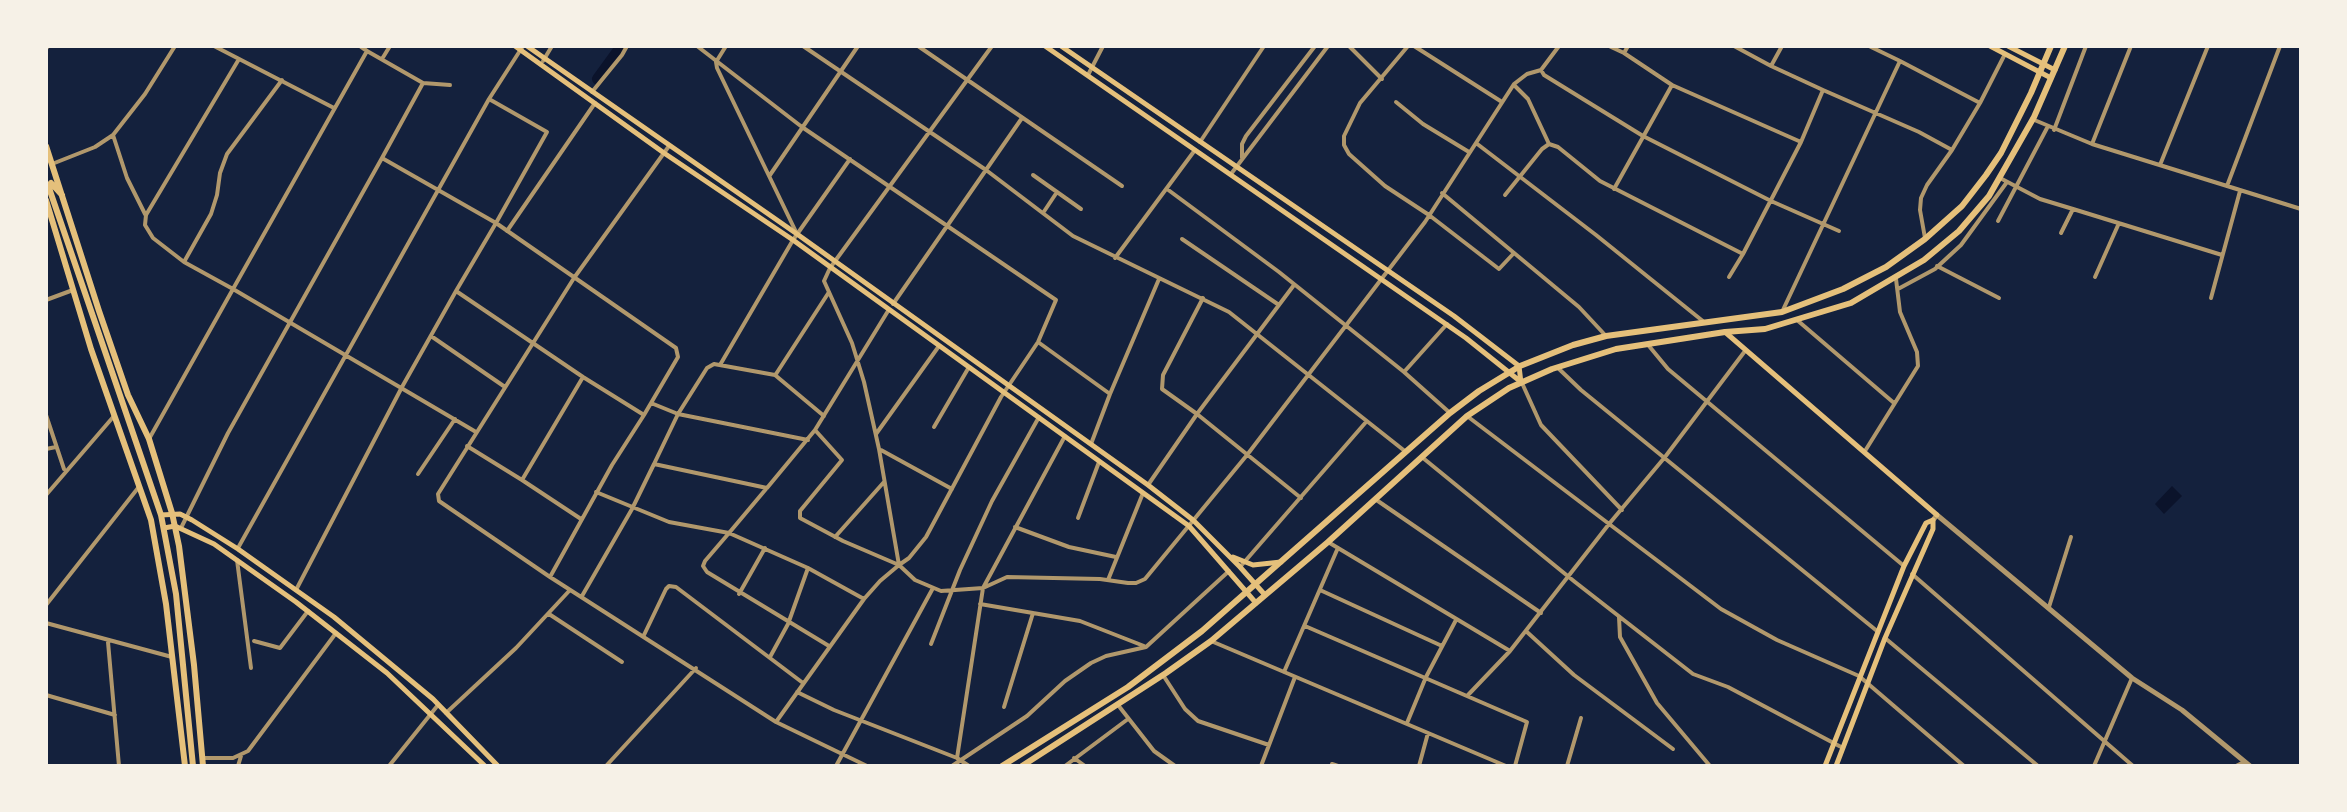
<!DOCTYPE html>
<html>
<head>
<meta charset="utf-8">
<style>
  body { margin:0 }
  #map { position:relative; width:2347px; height:812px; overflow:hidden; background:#14213d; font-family:Signika,sans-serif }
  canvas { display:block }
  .frame { position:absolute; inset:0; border:48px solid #f6f1e7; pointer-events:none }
</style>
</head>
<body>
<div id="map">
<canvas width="2347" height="812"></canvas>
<div class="frame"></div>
</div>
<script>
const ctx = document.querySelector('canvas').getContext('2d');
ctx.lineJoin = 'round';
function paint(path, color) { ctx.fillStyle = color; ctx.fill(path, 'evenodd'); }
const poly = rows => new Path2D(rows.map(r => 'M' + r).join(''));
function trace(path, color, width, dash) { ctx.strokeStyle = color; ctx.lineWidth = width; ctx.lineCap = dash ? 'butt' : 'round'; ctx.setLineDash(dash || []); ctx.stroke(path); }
const water = poly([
  [2172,486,2182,496,2164,514,2155,504]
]);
const river = poly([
  [598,79,622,46]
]);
const minor = poly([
  [214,46,334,108],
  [360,46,367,51],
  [697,46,802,127,1056,300,1038,342,1001,397,926,537,909,558,899,565],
  [726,46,716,62,717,68,797,234],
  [803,46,986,170,1073,236,1229,312,1406,452],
  [918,46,1122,186],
  [1349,46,1382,79],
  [1408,46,1360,103,1344,136,1344,145,1349,154,1385,186,1429,215,1499,269,1514,253],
  [1414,46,1502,102],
  [1609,46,1624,53],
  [1734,46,1771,66,1782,46],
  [46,49,48,46],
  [382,59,390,46],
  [543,61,552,46],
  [1900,61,1980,103,2005,54],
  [1541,70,1544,75,1643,136,1771,201,1839,231],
  [1088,75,1103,46],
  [282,80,227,154,220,173,217,195,211,214,184,262,233,289,367,51,423,83,382,158],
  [423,83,450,85],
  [1514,85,1528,99,1549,144],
  [1672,85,1801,142],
  [1823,90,1919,132,1952,150,1980,103],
  [592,92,622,55,627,46],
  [1396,102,1423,124,1469,152],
  [2032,119,2092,144,2301,209],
  [2054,130,2086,46],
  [113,135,127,178,145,214],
  [1200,142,1264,46],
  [1476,143,1596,235,1704,322],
  [2092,144,2131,46],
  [669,146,574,278,438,494,439,501,550,577,776,722,864,599,880,581,899,565,915,580,941,591,983,588,1065,436],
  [1242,158,1242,144,1246,136,1315,46],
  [52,164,95,147,113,135,145,94,175,46],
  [2160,165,2208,46],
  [1231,174,1328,46],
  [770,175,858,46],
  [1033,175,1081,209],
  [2000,178,2040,199,2073,209],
  [2227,186,2280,46],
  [1167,189,1279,272,1404,372,1450,413],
  [1614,189,1672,85,1624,53,1628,46],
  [1442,193,1579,307,1606,336],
  [1505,195,1542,149,1549,144,1558,147,1600,181,1743,254],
  [1043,213,1057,192],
  [1998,221,2047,128],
  [507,231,595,103],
  [2061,233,2073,209,2222,255],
  [1925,238,1920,210,1921,198,1927,185,1952,150],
  [1182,239,1279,305],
  [1115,258,1195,150],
  [184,262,153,238,145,225,146,215,239,59],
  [1937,266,1999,298],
  [1729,277,1743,254,1801,142,1823,90,1771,66],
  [2095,277,2119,223],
  [1898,289,1935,269,1961,245,2007,182],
  [1203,298,1163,375,1162,389,1197,414,1301,498],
  [2211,298,2240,191],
  [46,300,73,290],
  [893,304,1022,118],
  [1782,312,1900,61,1869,46],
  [1797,320,1894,403],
  [431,336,505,387],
  [1038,342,1110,394,1159,279],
  [1649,346,1668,369,1904,566],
  [720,365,793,240,850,159],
  [1558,368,1581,390,1877,631],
  [1404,372,1447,324],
  [776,374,829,292],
  [1522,383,1541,425,1622,510],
  [651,403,678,414,808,440],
  [46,415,64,469],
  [1467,416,1721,609,1777,640,1859,676,1964,766],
  [934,427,969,367],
  [815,430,842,460,800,511,800,518,843,541,899,565],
  [876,434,939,346],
  [149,439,233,289,476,432],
  [1091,444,1110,394],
  [467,446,522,480,583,377],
  [46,449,56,447],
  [881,450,952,489],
  [1865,451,1918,366,1917,352,1900,312,1896,279],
  [1423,458,1575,582,1693,674,1728,687,1843,748],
  [654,464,678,414,707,368,714,364,775,375,824,416],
  [418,474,455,419],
  [522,480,581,519],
  [1148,485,1197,414,1294,285],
  [596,492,669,522,729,533,766,489],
  [46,495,114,416],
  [1375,499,1541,613],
  [1078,518,1099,462],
  [1015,527,1069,547,1116,557],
  [181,528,228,433,382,158,496,223,547,132,489,99],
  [835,537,884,482],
  [1328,542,1510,651,1609,524,1665,457,1745,351],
  [238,548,489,99,523,46],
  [237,560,251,668],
  [899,565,879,449,864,382,852,343,824,281,830,268,992,46],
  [1240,567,1366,422],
  [1912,574,2133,766],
  [550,577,612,465,644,415],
  [1108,580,1143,493],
  [296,590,402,387,456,291,496,223,676,348,678,357,644,415,583,377,456,291],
  [1320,590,1442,646],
  [739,594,765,548],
  [582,596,632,509,654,464,767,488,815,430,888,311],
  [980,604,1080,621,1144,646],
  [46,605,138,488],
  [2049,607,2071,537],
  [549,614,622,662],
  [1619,617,1620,637,1657,703,1710,766],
  [46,623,172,657],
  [1305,626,1527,722,1515,766],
  [1527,632,1574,675,1673,749],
  [644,635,666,589,669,586,676,587,803,683],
  [1885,638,2038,766],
  [254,641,280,648,308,611],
  [1211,641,1506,766],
  [108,642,119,766],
  [931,644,960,570,992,501,1039,417],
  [829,646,707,572,703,566,705,561,729,533,808,568,864,599],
  [770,657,788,624,808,568],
  [1284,672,1337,550],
  [1163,675,1185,709,1198,721,1269,745],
  [797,692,834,710,957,758],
  [46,695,115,715],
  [1468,695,1510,651],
  [1118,705,1154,751,1175,766],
  [1004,707,1033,613],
  [446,713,516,648,570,590],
  [776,722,867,766],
  [1407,723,1426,677,1456,620],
  [203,758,233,758,248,751,336,633],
  [1074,758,1085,766],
  [1332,764,1338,766],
  [238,766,241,756],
  [389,766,438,705],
  [606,766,696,668],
  [836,766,933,588],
  [952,766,1027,716,1065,681,1091,663,1106,656,1146,647,1229,571],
  [969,766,957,758,983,588,1007,577,1100,579,1128,583,1136,583,1145,579,1247,455,1425,222,1514,84,1527,74,1541,70,1559,46],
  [1065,766,1128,719],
  [1261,766,1295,677],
  [1419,766,1428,733],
  [1567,766,1581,718],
  [2094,766,2132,678],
  [2236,766,2244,762]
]);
const tertiary = poly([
  [1933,520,1937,515,2132,678,2182,710,2250,766]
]);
const secondary = poly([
  [515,46,664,153,793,240,1189,526,1256,603],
  [527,46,797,234,1148,485,1193,520,1240,567,1265,595],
  [1045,46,1466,338,1521,382],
  [1061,46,1454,316,1519,366,1521,383],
  [1990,46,2051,78],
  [2008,46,2055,70],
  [1725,332,1937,515],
  [161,515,180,514,192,520,238,549,334,617,433,699,498,766],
  [164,528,175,526,214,544,296,602,387,673,485,766],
  [1233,557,1253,565,1281,562],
  [1825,766,1904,566,1926,523,1933,520],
  [1836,766,1885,638,1933,529,1933,520]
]);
const primary = poly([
  [46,146,99,311,128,395,149,439,172,513,179,546,194,665,203,766],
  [51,183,62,195],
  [48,185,161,515,176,594,193,766],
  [46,200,91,349,151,520,166,604,185,766],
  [1002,766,1128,687,1202,631,1450,413,1479,391,1520,366,1573,345,1606,336,1782,312,1843,289,1886,267,1925,239,1962,206,1986,175,2001,153,2031,93,2051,46],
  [1022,766,1166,673,1211,641,1328,542,1467,416,1509,388,1552,369,1616,349,1725,332,1765,329,1851,303,1924,260,1959,231,1989,196,2034,117,2065,46]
]);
paint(water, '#0b132b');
trace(river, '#0b132b', 12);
trace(minor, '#b1986c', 4);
trace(tertiary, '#b1986c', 5);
trace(secondary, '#e5c07b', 5);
trace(primary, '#e5c07b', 6);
</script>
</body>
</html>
